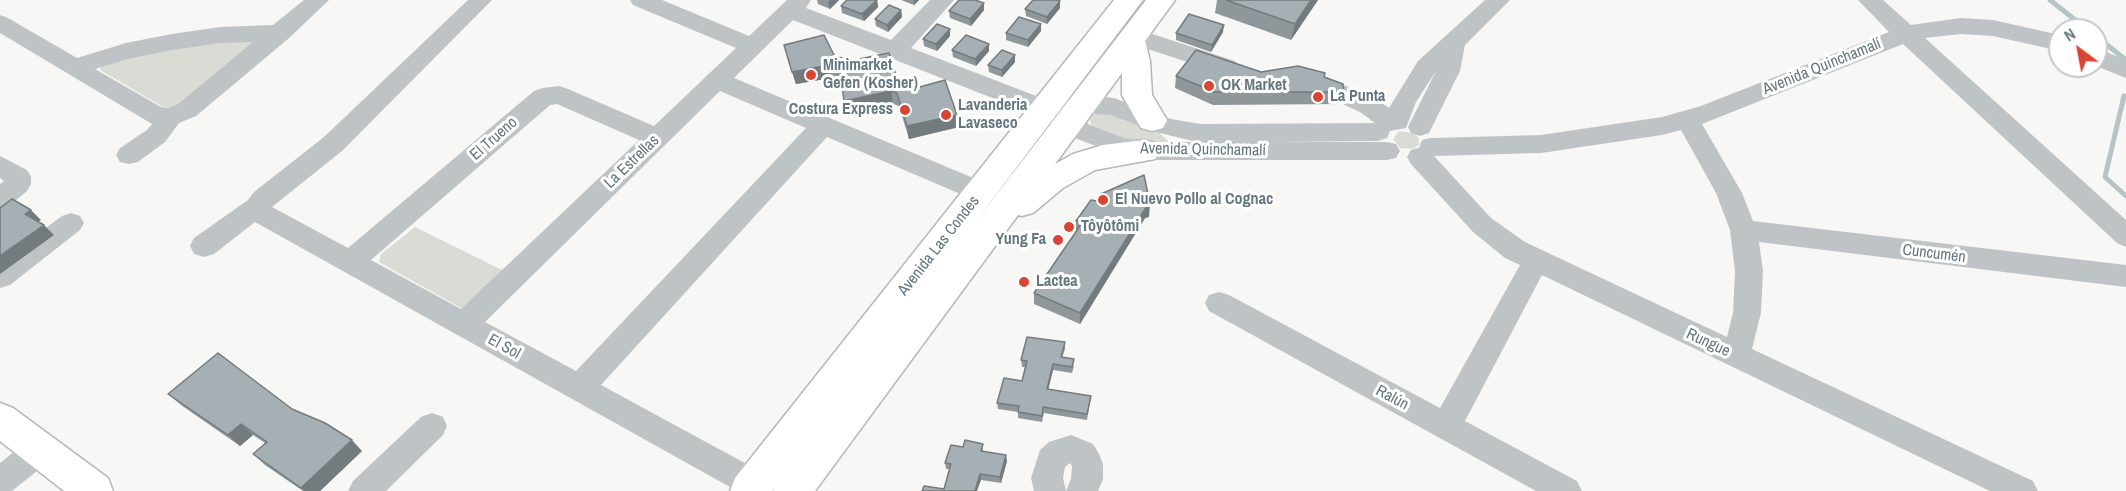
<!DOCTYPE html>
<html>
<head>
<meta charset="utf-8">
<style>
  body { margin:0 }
  #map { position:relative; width:2126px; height:491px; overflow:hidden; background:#f7f7f5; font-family:"Archivo Narrow",sans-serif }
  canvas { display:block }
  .north { position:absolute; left:2048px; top:18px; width:60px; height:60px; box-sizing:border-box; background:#fff; border:2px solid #c1c8cb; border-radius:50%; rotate:328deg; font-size:16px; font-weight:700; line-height:24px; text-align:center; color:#64767e }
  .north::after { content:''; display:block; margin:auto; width:21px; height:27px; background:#d94533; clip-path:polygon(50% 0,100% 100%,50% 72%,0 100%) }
</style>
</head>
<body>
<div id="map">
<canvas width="2126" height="491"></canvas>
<div class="north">N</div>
</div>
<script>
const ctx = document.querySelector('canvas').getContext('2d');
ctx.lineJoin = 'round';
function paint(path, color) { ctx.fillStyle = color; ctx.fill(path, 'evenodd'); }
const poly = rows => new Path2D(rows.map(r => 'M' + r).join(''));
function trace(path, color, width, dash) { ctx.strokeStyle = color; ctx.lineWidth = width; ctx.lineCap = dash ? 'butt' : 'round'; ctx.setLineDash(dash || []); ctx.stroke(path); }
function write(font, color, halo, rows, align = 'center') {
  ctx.font = font + ' "Archivo Narrow",sans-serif'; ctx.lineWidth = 6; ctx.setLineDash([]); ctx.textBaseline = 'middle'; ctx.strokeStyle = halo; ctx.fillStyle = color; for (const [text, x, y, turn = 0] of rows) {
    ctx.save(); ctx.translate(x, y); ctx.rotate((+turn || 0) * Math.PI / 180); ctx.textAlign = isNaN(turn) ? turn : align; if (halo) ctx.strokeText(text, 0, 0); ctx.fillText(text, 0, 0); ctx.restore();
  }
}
const green = poly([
  [221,41,255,41,193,97,170,108,163,107,100,70,103,64,154,52],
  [1106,112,1155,129,1168,141,1168,145,1138,145,1096,130,1091,125,1090,119,1096,113],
  [1399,131,1413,133,1419,138,1419,145,1413,149,1400,148,1393,139],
  [415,227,504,271,473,304,461,308,379,262,381,254]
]);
const stream = poly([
  [2050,0,2088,30],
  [2096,36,2126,60],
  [2124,96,2105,177,2126,196]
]);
const minor = poly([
  [304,0,329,0,288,39,196,116,179,123,165,142,138,162,129,164,120,162,116,155,120,148,147,130,152,124,0,33,0,15,8,18,77,58,126,43,172,34,220,27,273,25,304,0],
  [253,42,178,104,168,108,161,107,95,69,128,59,172,50,220,43,253,42],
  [468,0,492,0,342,151,272,207,348,248,534,91,543,88,559,86,568,89,654,126,736,48,633,5,630,0,662,0,749,36,787,0,811,0,806,8,891,40,930,0,954,0,911,48,1052,102,1094,96,1114,98,1171,119,1201,124,1375,123,1360,112,1303,86,1299,80,1303,74,1311,72,1319,74,1378,100,1389,108,1418,61,1485,0,1510,0,1465,45,1460,71,1429,133,1420,136,1411,133,1408,127,1436,71,1416,102,1406,128,1390,131,1387,138,1378,141,1270,142,1387,142,1396,144,1400,151,1396,158,1387,160,1144,160,1120,155,1072,137,1036,115,793,20,734,78,990,185,994,192,990,199,981,202,972,199,827,137,601,385,765,474,770,484,767,491,737,491,255,222,214,254,204,257,194,254,190,246,194,238,248,200,254,192,324,137,468,0],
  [720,91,806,128,576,371,485,322,720,91],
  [557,104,639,140,461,309,371,260,550,105,557,104],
  [1094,114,1111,115,1156,132,1197,142,1144,142,1124,138,1090,125,1075,115,1094,114],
  [1858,0,1883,0,1911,25,1961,18,1993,20,2060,35,2060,51,1993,36,1961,34,1925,38,2126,220,2126,247,2117,243,1903,44,1702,124,1742,193,1753,221,2126,265,2126,287,1759,242,1763,271,1761,313,1752,349,2033,481,2038,491,1990,491,1542,275,1465,421,1577,481,1582,491,1536,491,1209,311,1205,303,1209,295,1219,292,1229,295,1440,408,1520,265,1505,258,1473,232,1411,164,1407,157,1411,150,1419,148,1422,140,1431,138,1541,135,1662,117,1701,106,1889,32,1858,0],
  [1681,130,1716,193,1730,230,1735,271,1733,313,1727,337,1525,242,1491,218,1434,156,1541,153,1662,135,1681,130],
  [1134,28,1235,61,1239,67,1235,73,1227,75,1126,42,1122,36,1126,30,1134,28],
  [2096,48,2126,60,2126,78,2096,66,2096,48],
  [0,156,27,170,31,177,31,184,27,191,9,206,0,209,0,184,4,181,0,178,0,156],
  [71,213,80,216,84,223,80,230,10,285,0,288,0,262,62,216,71,213],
  [432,413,443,417,447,426,443,435,386,491,348,491,353,481,421,417,432,413],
  [41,435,52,439,56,449,52,459,12,491,0,491,0,463,30,439,41,435],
  [1071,435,1093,444,1099,454,1103,464,1103,479,1098,491,1066,491,1071,479,1072,466,1070,463,1065,467,1063,478,1066,491,1034,491,1031,478,1040,450,1049,442,1071,435]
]);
const major = poly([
  [1114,0,1143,0,973,225,1146,0,1175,0,1145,41,1150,61,1152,95,1167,120,1163,128,1152,131,1141,128,1122,95,1122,73,1055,164,1073,154,1103,145,1144,140,1155,143,1159,151,1155,159,1095,170,1063,188,1033,213,1022,216,1018,215,815,491,773,491,774,489,772,491,730,491,735,478,1114,0],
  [0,403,13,408,108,478,113,491,64,491,0,441,0,403]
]);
const wall = poly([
  [817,0,839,0,830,9,818,4],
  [877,0,878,7,864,21,842,13,841,6],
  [901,0,919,0,914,5],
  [1217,0,1318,0,1291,40,1215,13],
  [1060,1,1060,8,1047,24,1026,16,1025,9],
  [901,10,902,17,888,32,876,26,875,19],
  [984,10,971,26,950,18,949,11],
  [1041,24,1041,31,1028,47,1006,40,1006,33],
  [950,29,950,36,937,51,924,46,923,39],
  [1223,32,1211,52,1176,40,1176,33],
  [784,45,834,55,898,82,959,127,909,139,899,106,893,104,846,113,841,82,831,78,796,84],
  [952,50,989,51,976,66,953,57],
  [1015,62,1002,77,989,72,988,65],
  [1261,72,1324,77,1344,92,1341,104,1213,105,1175,88,1176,76],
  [1149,217,1145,218,1080,324,1034,304,1034,293,1076,232,1076,221],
  [1065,342,1065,349,1062,358,1074,366,1072,373,1053,370,1048,389,1091,396,1087,420,1044,413,1042,422,1018,418,1018,412,998,409,997,403,1022,381,1025,367,1022,367,1021,360],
  [168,394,292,409,362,451,320,491,303,491,265,465,253,454,265,443,253,435,240,446,181,405],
  [983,444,983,451,1007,461,1001,483,981,480,944,489,949,469,946,469,945,463,963,447]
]);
const shadedWall = poly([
  [830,0,839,0,830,9,828,2],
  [877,0,878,7,864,21,862,14],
  [914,0,919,0,914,5],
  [1311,0,1318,0,1291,40,1295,24],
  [1060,1,1060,8,1047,24,1047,17],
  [984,3,984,10,971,26,970,19],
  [901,10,902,17,888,32,887,25],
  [1041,24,1041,31,1028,47,1028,40],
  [1224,25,1223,32,1211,52,1212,45],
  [950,29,950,36,937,51,936,44],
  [989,44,989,51,976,66,975,59],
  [1015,55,1015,62,1002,77,1002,70],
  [829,65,831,78,796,84,792,72],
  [891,91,893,104,846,113,844,101],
  [957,115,959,127,909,139,907,126],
  [1150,204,1149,217,1145,218,1080,324,1080,313,1147,206],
  [31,210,41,220,35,224,25,214],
  [44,225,54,235,0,274,0,256],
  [1053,364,1053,370,1047,395,1047,389],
  [241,424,253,435,240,446,228,435],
  [352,440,362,451,320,491,305,491,301,488],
  [1006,455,1007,461,1001,483,1000,477],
  [980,474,981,480,977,491,975,491]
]);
const building = poly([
  [847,0,877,0,862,14,841,6,847,0],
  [959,0,975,0,984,3,970,19,949,11,959,0],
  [1033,0,1056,0,1060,1,1047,17,1025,9,1033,0],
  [1226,0,1311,0,1295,24,1226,0],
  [889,5,901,10,887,25,875,19,889,5],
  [1189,14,1224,25,1212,45,1176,33,1189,14],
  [1019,17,1041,24,1028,40,1006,33,1019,17],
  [937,24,950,29,936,44,923,39,937,24],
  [824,35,834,55,849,61,889,53,898,82,916,88,945,80,957,115,907,126,897,93,891,91,844,101,840,70,829,65,792,72,784,45,824,35],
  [966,35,989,44,975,59,952,50,966,35],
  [1002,50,1015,55,1002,70,988,65,1002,50],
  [1196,50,1261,72,1298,66,1325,73,1324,77,1343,84,1344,92,1215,92,1176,76,1196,50],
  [1144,175,1150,204,1147,206,1080,313,1034,293,1082,223,1076,221,1091,200,1097,201,1101,194,1144,175],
  [12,199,31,210,25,214,44,225,0,256,0,208,12,199],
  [1027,337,1065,342,1061,357,1074,359,1072,367,1053,364,1047,389,1091,396,1087,414,1043,407,1042,416,1018,412,1019,406,997,403,1004,378,1022,381,1027,361,1021,360,1027,337],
  [218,353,292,409,325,423,352,440,301,488,253,454,267,442,241,424,228,435,168,394,218,353],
  [965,440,983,444,981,451,1006,455,1000,477,980,474,975,491,922,491,924,486,944,489,951,464,945,463,951,445,963,447,965,440]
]);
const markers = [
  [811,75,6,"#d94533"],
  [1209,86,6,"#d94533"],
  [1318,97,6,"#d94533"],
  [905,110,6,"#d94533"],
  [946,115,6,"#d94533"],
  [1103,200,6,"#d94533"],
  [1069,227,6,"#d94533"],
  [1058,240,6,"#d94533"],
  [1024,282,6,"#d94533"]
];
const poiNames = [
  ["Minimarket",823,66],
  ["Gefen (Kosher)",823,84],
  ["OK Market",1221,86],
  ["La Punta",1330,97],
  ["Lavanderia",958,106],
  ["Lavaseco",958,124],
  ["Costura Express",893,110,"right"],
  ["El Nuevo Pollo al Cognac",1115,200],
  ["Tôyôtômi",1081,227],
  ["Yung Fa",1046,240,"right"],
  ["Lactea",1036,282]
];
const streetNames = [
  ["Avenida Quinchamalí",1822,67,-22],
  ["El Trueno",494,139,-41],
  ["Avenida Quinchamalí",1203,150,1],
  ["La Estrellas",632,162,-44],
  ["Avenida Las Condes",939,246,-52],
  ["Cuncumén",1934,254,7],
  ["Rungue",1708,343,25],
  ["El Sol",504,347,29],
  ["Ralún",1392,398,28]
];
paint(green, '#d8dcd4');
trace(stream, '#b7c4c7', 5);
trace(major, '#b2b8bb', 3);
paint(minor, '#bec4c6');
paint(major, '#fff');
paint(wall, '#8f979b');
paint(shadedWall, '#747b7e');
paint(building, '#a6b0b4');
trace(building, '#747b7e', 1.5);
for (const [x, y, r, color] of markers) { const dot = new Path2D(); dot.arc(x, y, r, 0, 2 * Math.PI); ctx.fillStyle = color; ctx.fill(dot); trace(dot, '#fff', 2); }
write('bold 16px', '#64767e', '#fff', poiNames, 'left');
write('16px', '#64767e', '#fff', streetNames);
</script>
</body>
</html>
